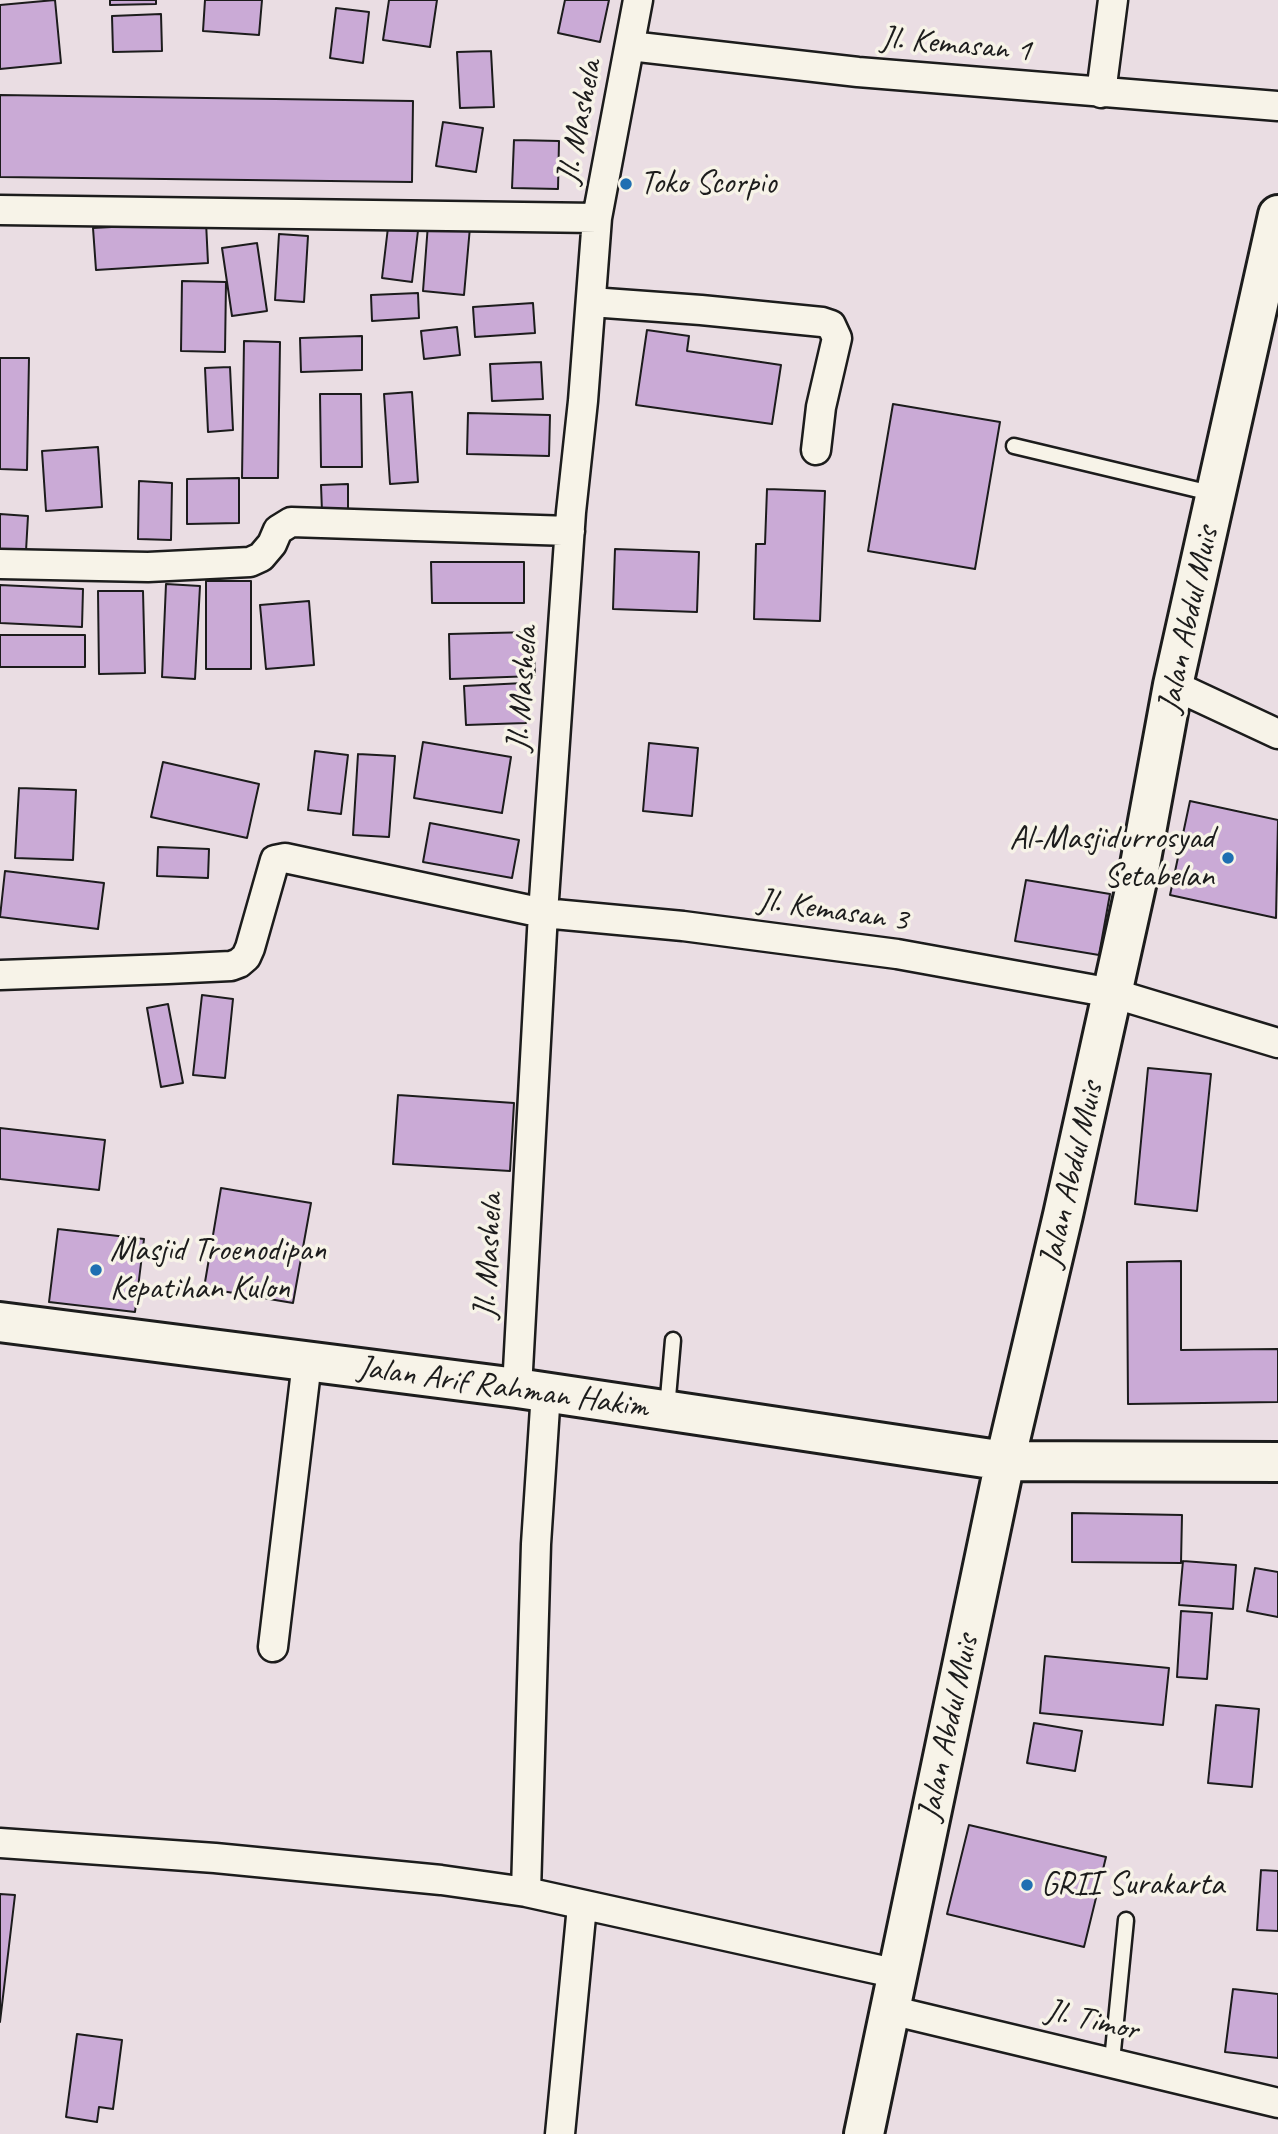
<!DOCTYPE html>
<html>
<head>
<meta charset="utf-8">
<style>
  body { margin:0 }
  canvas { display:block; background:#eadde3 }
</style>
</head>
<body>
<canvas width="1278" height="2134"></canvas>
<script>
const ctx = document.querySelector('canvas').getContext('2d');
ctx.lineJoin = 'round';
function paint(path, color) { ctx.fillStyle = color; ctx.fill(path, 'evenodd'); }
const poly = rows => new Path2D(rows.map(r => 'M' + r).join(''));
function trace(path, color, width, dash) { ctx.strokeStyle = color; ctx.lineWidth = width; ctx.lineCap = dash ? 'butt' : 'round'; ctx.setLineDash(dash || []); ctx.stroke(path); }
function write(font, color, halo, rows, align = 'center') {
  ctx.font = font + ' Caveat,sans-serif'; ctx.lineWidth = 7; ctx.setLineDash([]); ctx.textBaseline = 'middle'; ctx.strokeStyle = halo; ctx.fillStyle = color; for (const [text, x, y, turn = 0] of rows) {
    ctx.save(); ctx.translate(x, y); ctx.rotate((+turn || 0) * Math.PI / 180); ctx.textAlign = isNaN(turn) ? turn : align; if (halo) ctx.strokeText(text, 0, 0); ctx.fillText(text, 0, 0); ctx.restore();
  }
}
const building = poly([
  [55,0,61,63,0,69,0,5,55,0],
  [110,0,156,0,156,4,110,5,110,0],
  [205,0,262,0,259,35,203,31,205,0],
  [389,0,437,0,430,47,383,40,389,0],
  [565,0,609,0,600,42,558,33,565,0],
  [336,8,369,12,363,63,330,58,336,8],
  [161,14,162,51,113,52,112,16,161,14],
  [491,51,494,107,460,108,457,52,491,51],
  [0,95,413,101,412,182,0,177,0,95],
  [443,122,483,128,476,172,436,166,443,122],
  [514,140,559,141,558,189,512,188,514,140],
  [389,219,419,222,412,282,382,278,389,219],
  [206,222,208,263,96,270,93,228,206,222],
  [428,224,470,227,464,295,423,291,428,224],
  [279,234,308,236,304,302,275,300,279,234],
  [257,243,267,311,232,316,222,248,257,243],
  [182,281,226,282,225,352,181,351,182,281],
  [418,293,419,318,372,321,371,295,418,293],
  [533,303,535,333,475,337,473,307,533,303],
  [457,327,460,355,424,359,421,331,457,327],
  [647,330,689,336,687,351,781,365,772,424,636,405,647,330],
  [362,336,362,370,301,372,300,338,362,336],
  [244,341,280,342,278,478,242,478,244,341],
  [0,358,29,358,27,470,0,469,0,358],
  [541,362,543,399,492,401,490,364,541,362],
  [230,367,233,430,208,432,205,368,230,367],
  [412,392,418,482,390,484,384,394,412,392],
  [320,394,361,394,362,467,321,467,320,394],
  [893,404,1000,422,975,569,868,551,893,404],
  [468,413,550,415,549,456,467,454,468,413],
  [98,447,102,507,46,511,42,451,98,447],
  [239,478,239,523,187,524,187,479,239,478],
  [139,481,172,483,171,540,138,539,139,481],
  [348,484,348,512,322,512,321,485,348,484],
  [767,489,825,491,820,621,754,619,756,544,765,544,767,489],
  [0,514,28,516,26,551,0,549,0,514],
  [615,549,699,552,697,612,613,609,615,549],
  [431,562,524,562,524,603,432,603,431,562],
  [206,581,251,581,251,669,206,669,206,581],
  [166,584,200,586,195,679,162,677,166,584],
  [0,585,83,589,82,627,0,623,0,585],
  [98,591,143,591,145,673,99,674,98,591],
  [309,601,314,665,266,669,260,605,309,601],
  [533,632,535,676,450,679,449,634,533,632],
  [0,635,85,635,85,667,0,667,0,635],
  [524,683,526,723,466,725,464,686,524,683],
  [423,742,511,757,502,813,414,798,423,742],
  [649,743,698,748,692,816,643,811,649,743],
  [315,751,348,755,341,814,308,810,315,751],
  [358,754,395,756,389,837,353,835,358,754],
  [163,762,259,784,247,838,151,817,163,762],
  [19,788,76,790,73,860,15,858,19,788],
  [1190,801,1278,820,1276,918,1170,895,1190,801],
  [430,823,519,840,512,878,423,862,430,823],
  [158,847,209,849,208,878,157,876,158,847],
  [5,871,104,883,98,929,0,917,5,871],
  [1026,880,1110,894,1099,955,1015,941,1026,880],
  [202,995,233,999,225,1078,193,1075,202,995],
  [168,1004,183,1083,161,1087,147,1008,168,1004],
  [1148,1068,1211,1074,1197,1211,1135,1204,1148,1068],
  [398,1095,514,1103,510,1171,393,1164,398,1095],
  [0,1128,105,1140,99,1190,0,1179,0,1128],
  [221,1188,311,1203,293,1303,204,1288,221,1188],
  [58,1229,144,1239,135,1312,49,1302,58,1229],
  [1181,1261,1181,1350,1278,1349,1278,1402,1128,1404,1127,1262,1181,1261],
  [1072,1513,1182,1515,1181,1563,1072,1562,1072,1513],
  [1183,1561,1236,1565,1233,1609,1179,1605,1183,1561],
  [1255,1568,1278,1572,1278,1617,1247,1611,1255,1568],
  [1181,1611,1212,1613,1207,1679,1177,1677,1181,1611],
  [1045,1656,1169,1668,1163,1725,1040,1713,1045,1656],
  [1216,1705,1259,1709,1252,1787,1208,1783,1216,1705],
  [1034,1723,1082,1731,1075,1771,1027,1763,1034,1723],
  [969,1825,1106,1857,1084,1947,947,1914,969,1825],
  [1261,1870,1278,1871,1278,1931,1257,1930,1261,1870],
  [0,1894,15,1895,0,2022,0,1894],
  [1233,1989,1278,1994,1278,2058,1225,2052,1233,1989],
  [77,2034,122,2040,113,2109,99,2107,97,2122,66,2117,77,2034]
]);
const lane = poly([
  [1014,446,1215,494],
  [667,1409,673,1340],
  [1112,2061,1126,1920]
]);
const street = poly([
  [630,46,858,72,1278,106],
  [1101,93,1113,0],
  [0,210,597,218],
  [591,302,701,310,822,322,831,325,837,338,821,407,816,450],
  [0,564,148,567,250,562,261,557,272,544,278,530,291,522,570,531],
  [1173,685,1278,734],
  [0,975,168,969,231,966,239,963,246,957,250,948,275,860,285,858,543,913,683,926,897,954,1112,993,1278,1043],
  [517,1388,543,913,571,512,583,401,597,218,638,0],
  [273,1647,307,1362],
  [0,1843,215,1858,441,1880,526,1892,898,1974],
  [526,1892,536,1544,546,1392],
  [890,2010,1278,2103],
  [560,2134,582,1906]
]);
const secondary = poly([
  [0,1322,517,1388,1005,1461,1278,1462],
  [864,2134,1005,1461,1063,1215,1137,881,1173,685,1278,215]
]);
const markers = [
  [626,184,7,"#1f6fb2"],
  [1228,858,7,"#1f6fb2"],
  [96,1270,7,"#1f6fb2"],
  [1027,1885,7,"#1f6fb2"]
];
const streetNames = [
  ["Jl. Kemasan 1",956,45,5],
  ["Jl. Mashela",580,122,-79],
  ["Jalan Abdul Muis",1189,620,-78],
  ["Jl. Mashela",523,689,-86],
  ["Jl. Kemasan 3",833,911,8],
  ["Jalan Abdul Muis",1072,1175,-77],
  ["Jl. Mashela",489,1256,-87],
  ["Jalan Arif Rahman Hakim",503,1388,8],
  ["Jalan Abdul Muis",949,1728,-78],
  ["Jl. Timor",1092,2021,13]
];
const poiNames = [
  ["Toko Scorpio",640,184],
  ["Al-Masjidurrosyad",1214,839,"right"],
  ["Setabelan",1214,877,"right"],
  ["Masjid Troenodipan",110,1251],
  ["Kepatihan Kulon",110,1289],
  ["GRII Surakarta",1041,1885]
];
paint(building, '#caaad6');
trace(building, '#1c1c1c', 2);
trace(lane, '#1c1c1c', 19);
trace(street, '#1c1c1c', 33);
trace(secondary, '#1c1c1c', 44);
trace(lane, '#f7f3e8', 14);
trace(street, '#f7f3e8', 28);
trace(secondary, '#f7f3e8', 38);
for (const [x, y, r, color] of markers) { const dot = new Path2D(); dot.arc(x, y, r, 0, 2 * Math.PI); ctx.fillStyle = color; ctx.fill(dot); trace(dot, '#f7f3e8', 2.5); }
write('33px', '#1c1c1c', '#f7f3e8', streetNames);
write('33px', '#1c1c1c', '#f7f3e8', poiNames, 'left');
</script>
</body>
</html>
